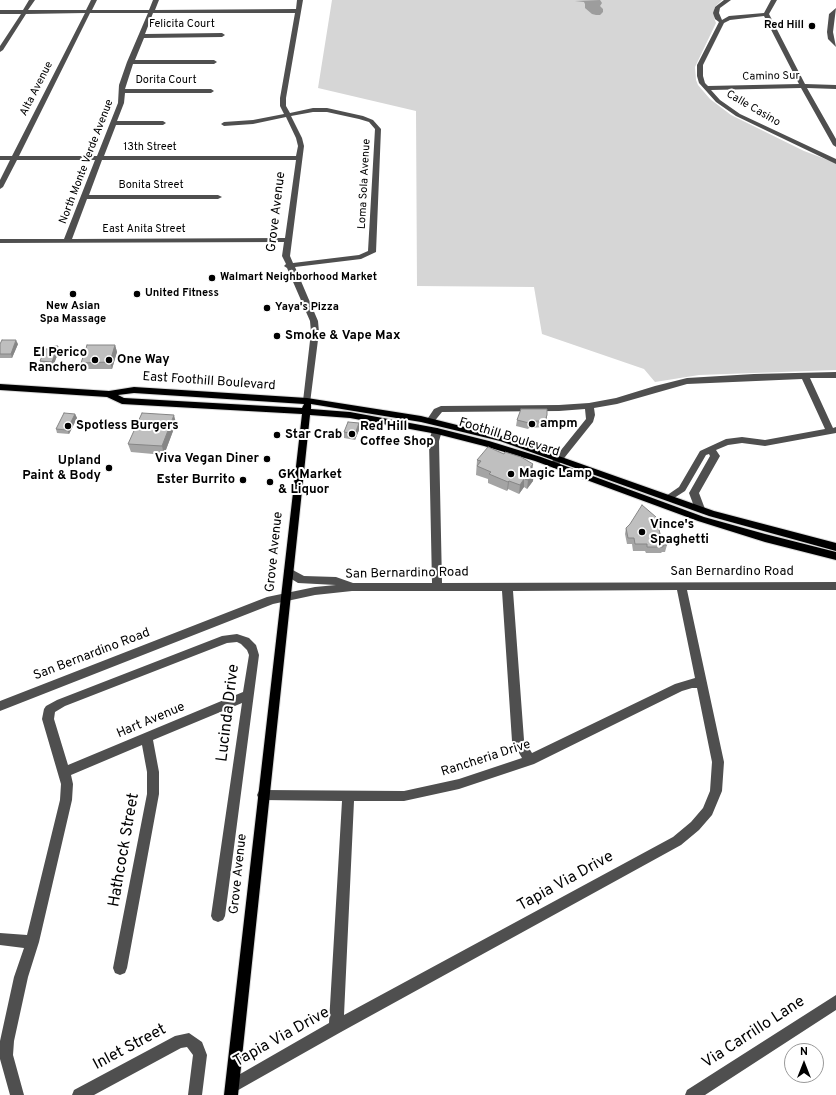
<!DOCTYPE html>
<html>
<head>
<meta charset="utf-8">
<style>
  body { margin:0 }
  #map { position:relative; width:836px; height:1095px; overflow:hidden; background:#fff; font-family:Overpass,sans-serif }
  canvas { display:block }
  .north { position:absolute; left:784px; top:1043px; width:40px; height:40px; box-sizing:border-box; background:#fff; border:1px solid #999; border-radius:50%; rotate:0deg; font-size:11px; font-weight:700; line-height:16px; text-align:center; color:#000 }
  .north::after { content:''; display:block; margin:auto; width:14px; height:18px; background:#000; clip-path:polygon(50% 0,100% 100%,50% 72%,0 100%) }
</style>
</head>
<body>
<div id="map">
<canvas width="836" height="1095"></canvas>
<div class="north">N</div>
</div>
<script>
const ctx = document.querySelector('canvas').getContext('2d');
ctx.lineJoin = 'round';
function paint(path, color) { ctx.fillStyle = color; ctx.fill(path, 'evenodd'); }
const poly = rows => new Path2D(rows.map(r => 'M' + r).join(''));
function trace(path, color, width, dash) { ctx.strokeStyle = color; ctx.lineWidth = width; ctx.lineCap = dash ? 'butt' : 'round'; ctx.setLineDash(dash || []); ctx.stroke(path); }
function write(font, color, halo, rows, align = 'center') {
  ctx.font = font + ' Overpass,sans-serif'; ctx.lineWidth = 4; ctx.setLineDash([]); ctx.textBaseline = 'middle'; ctx.strokeStyle = halo; ctx.fillStyle = color; for (const [text, x, y, turn = 0] of rows) {
    ctx.save(); ctx.translate(x, y); ctx.rotate((+turn || 0) * Math.PI / 180); ctx.textAlign = isNaN(turn) ? turn : align; if (halo) ctx.strokeText(text, 0, 0); ctx.fillText(text, 0, 0); ctx.restore();
  }
}
const green = poly([
  [332,0,722,0,714,8,714,18,716,23,695,67,696,80,698,85,710,99,731,115,804,151,836,163,836,370,699,375,655,382,644,369,542,334,534,287,417,286,416,111,318,88]
]);
const water = poly([
  [600,0,602,3,600,6,603,9,603,12,600,15,596,15,592,14,585,8,585,4,584,2,575,1]
]);
const minor = poly([
  [29,0,35,0,28,10,86,10,91,0,97,0,92,10,149,10,153,0,159,0,155,10,296,9,297,0,303,0,286,98,286,106,290,113,313,108,327,108,363,116,373,120,381,129,376,252,361,259,295,267,318,321,319,332,310,403,304,403,303,401,311,332,310,321,287,268,284,266,286,264,282,256,284,242,0,243,0,239,64,239,95,160,17,160,3,187,0,189,0,180,10,160,0,160,0,156,12,156,85,13,26,14,3,50,0,52,0,46,21,14,0,14,0,10,23,10,29,0],
  [90,13,148,13,127,62,119,85,118,103,97,156,19,156,90,13],
  [153,13,295,13,280,98,280,106,284,114,253,120,224,122,221,124,224,126,253,124,286,117,296,138,298,146,296,156,104,156,116,125,163,125,166,123,163,121,117,121,124,103,125,93,211,93,214,91,211,89,125,89,133,64,214,64,217,62,214,60,135,60,144,38,222,37,225,35,222,33,145,34,153,13],
  [313,112,327,112,359,119,369,122,375,129,368,251,359,255,293,263,290,256,304,146,302,138,291,116,313,112],
  [102,160,296,160,285,238,72,239,87,199,218,199,222,197,218,195,89,195,102,160],
  [724,0,731,0,720,8,719,13,722,20,729,16,764,13,771,0,777,0,769,14,805,84,836,85,836,89,807,88,836,139,836,147,833,145,801,88,711,90,720,100,740,114,836,159,836,164,736,116,716,102,699,83,697,76,697,65,719,22,715,19,713,13,715,7,724,0],
  [764,16,799,84,708,86,705,83,703,76,703,65,724,23,730,20,764,16],
  [836,8,833,32,836,47,828,39,827,32,829,14,836,8],
  [836,372,836,378,810,378,833,428,836,427,836,433,765,446,742,443,728,445,716,450,720,456,699,493,705,509,700,512,695,509,689,493,710,456,709,454,706,455,685,491,671,500,665,500,663,498,679,487,700,451,726,439,742,437,765,440,825,429,802,379,687,384,617,404,594,408,595,415,593,422,557,467,554,468,549,465,586,419,585,409,559,411,442,412,433,423,427,423,426,421,434,409,441,406,559,405,589,403,616,398,655,386,687,378,754,374,836,372],
  [437,428,442,431,439,441,442,583,836,582,836,590,687,590,724,762,722,791,712,815,699,830,681,845,341,1032,233,1093,228,1091,226,1086,228,1081,329,1023,342,801,263,800,259,799,257,795,259,791,263,790,404,791,459,779,522,758,512,741,502,591,352,591,315,595,273,604,0,711,0,701,267,597,315,587,336,585,298,583,285,575,284,572,285,569,289,568,304,576,336,577,353,583,432,583,429,441,432,431,437,428],
  [677,590,695,678,675,684,532,753,524,740,513,591,677,590],
  [692,688,697,688,712,762,710,791,703,808,691,822,673,837,344,1015,354,801,404,801,459,789,534,764,682,691,692,688],
  [237,634,249,638,256,645,259,655,225,916,223,920,218,922,213,920,211,916,242,703,153,740,159,772,159,794,127,968,125,973,120,975,115,973,113,968,147,794,147,772,142,745,71,775,73,784,72,800,39,942,28,977,14,1041,13,1055,24,1095,10,1095,0,1059,0,1041,14,977,24,948,0,945,0,933,27,935,60,800,61,784,42,719,44,709,46,706,57,700,222,636,237,634],
  [237,642,241,644,247,650,249,655,243,692,68,765,54,719,55,712,65,706,227,643,237,642],
  [836,995,836,1010,705,1095,685,1095,687,1090,836,995],
  [189,1033,202,1042,207,1055,202,1095,188,1095,193,1055,187,1047,181,1048,94,1095,72,1095,74,1090,175,1036,189,1033]
]);
const major = poly([
  [0,384,109,391,134,387,307,398,421,416,505,437,714,511,836,543,836,551,709,516,500,441,421,422,311,404,311,409,350,412,437,428,489,441,541,457,704,517,765,534,836,552,836,560,765,542,698,521,535,461,484,446,437,434,350,418,310,415,238,1095,224,1095,302,414,122,404,107,397,0,390,0,384],
  [134,393,304,404,302,408,124,398,118,395,134,393]
]);
const wall = poly([
  [0,344,18,344,12,358,0,358],
  [115,345,117,352,112,369,83,369,81,363],
  [59,351,53,366,41,366,40,361],
  [547,409,547,422,545,427,529,428,528,429,516,426,517,420],
  [75,414,77,418,69,434,57,433,56,429],
  [176,423,164,455,131,452,128,444],
  [359,430,355,440,344,438,344,432],
  [504,454,532,472,533,481,527,489,524,487,519,494,508,489,507,491,488,483,488,479,476,475,477,460],
  [626,528,661,538,667,545,665,552,662,552,661,553,646,553,645,551,633,551,632,544,627,544,625,534]
]);
const shadedWall = poly([
  [16,340,18,344,12,358,11,354],
  [115,345,117,352,112,369,110,362],
  [58,346,59,351,53,366,52,362],
  [75,414,77,418,69,434,67,430],
  [174,415,176,423,164,455,162,446],
  [547,415,547,422,545,427,545,421],
  [359,423,359,430,355,440,355,434],
  [533,464,532,473,528,470],
  [534,472,533,481,527,489,528,480],
  [524,479,524,487,519,494,520,485],
  [509,481,508,489,507,491,508,482]
]);
const building = poly([
  [2,340,16,340,11,354,0,354,0,344,2,340],
  [87,345,115,345,110,362,81,363,87,345],
  [50,346,58,346,52,362,40,361,45,349,49,349,50,346],
  [521,409,547,409,547,415,545,421,530,421,529,423,517,420,521,409],
  [64,413,75,414,67,430,56,429,64,413],
  [142,413,174,415,162,446,128,444,142,413],
  [348,422,359,423,355,434,344,432,348,422],
  [488,447,504,454,505,452,521,457,533,464,528,470,534,472,528,480,524,479,520,485,509,481,508,482,489,474,491,472,477,466,481,461,477,460,488,447],
  [642,505,656,517,661,538,665,538,667,545,663,545,663,547,647,547,647,544,635,544,634,538,628,538,626,528,630,524,642,505]
]);
const markers = [
  [812,26,4,"#000"],
  [212,278,4,"#000"],
  [73,294,4,"#000"],
  [137,294,4,"#000"],
  [267,308,4,"#000"],
  [277,336,4,"#000"],
  [95,360,4,"#000"],
  [109,360,4,"#000"],
  [532,424,4,"#000"],
  [68,426,4,"#000"],
  [352,434,4,"#000"],
  [277,435,4,"#000"],
  [267,459,4,"#000"],
  [109,468,4,"#000"],
  [511,474,4,"#000"],
  [243,480,4,"#000"],
  [270,482,4,"#000"],
  [642,532,4,"#000"]
];
const farStreetnames = [
  ["Felicita Court",182,25],
  ["Camino Sur",771,77,-1],
  ["Dorita Court",166,81],
  ["Alta Avenue",37,89,-63],
  ["Calle Casino",753,109,30],
  ["13th Street",150,148],
  ["North Monte Verde Avenue",87,162,-69],
  ["Loma Sola Avenue",365,184,-87],
  ["Bonita Street",151,186],
  ["East Anita Street",144,230]
];
const farPoinames = [
  ["Red Hill",804,26,"right"],
  ["Walmart Neighborhood Market",220,278],
  ["United Fitness",145,294],
  ["New Asian",73,307,"center"],
  ["Spa Massage",73,320,"center"],
  ["Yaya's Pizza",275,308]
];
const streetNames = [
  ["Grove Avenue",277,212,-83],
  ["East Foothill Boulevard",209,382,4],
  ["Foothill Boulevard",509,438,17],
  ["Grove Avenue",275,552,-84],
  ["San Bernardino Road",732,572],
  ["San Bernardino Road",407,574,-1],
  ["San Bernardino Road",92,655,-21],
  ["Hart Avenue",151,721,-23],
  ["Rancheria Drive",486,759,-18],
  ["Grove Avenue",239,874,-84]
];
const poiNames = [
  ["Smoke & Vape Max",285,336],
  ["El Perico",87,353,"right"],
  ["Ranchero",87,368,"right"],
  ["One Way",117,360],
  ["ampm",540,424],
  ["Spotless Burgers",76,426],
  ["Red Hill",360,427],
  ["Coffee Shop",360,442],
  ["Star Crab",285,435],
  ["Viva Vegan Diner",259,459,"right"],
  ["Upland",101,461,"right"],
  ["Paint & Body",101,476,"right"],
  ["Magic Lamp",519,474],
  ["GK Market",278,475],
  ["& Liquor",278,490],
  ["Ester Burrito",235,480,"right"],
  ["Vince's",650,525],
  ["Spaghetti",650,540]
];
const nearStreetnames = [
  ["Lucinda Drive",229,713,-83],
  ["Hathcock Street",125,850,-80],
  ["Tapia Via Drive",566,882,-29],
  ["Via Carrillo Lane",754,1033,-33],
  ["Tapia Via Drive",282,1038,-29],
  ["Inlet Street",130,1048,-28]
];
paint(green, '#d6d6d6');
paint(water, '#9d9d9d');
trace(major, '#dbdbdb', 2);
paint(minor, '#4f4f4f');
paint(major, '#000');
paint(wall, '#a4a4a4');
paint(shadedWall, '#868686');
paint(building, '#bfbfbf');
trace(building, '#868686', 1);
for (const [x, y, r, color] of markers) { const dot = new Path2D(); dot.arc(x, y, r, 0, 2 * Math.PI); ctx.fillStyle = color; ctx.fill(dot); trace(dot, '#fff', 1.5); }
write('11px', '#000', '#fff', farStreetnames);
write('bold 11px', '#000', '#fff', farPoinames, 'left');
write('13px', '#000', '#fff', streetNames);
write('bold 13px', '#000', '#fff', poiNames, 'left');
write('16px', '#000', '#fff', nearStreetnames);
</script>
</body>
</html>
